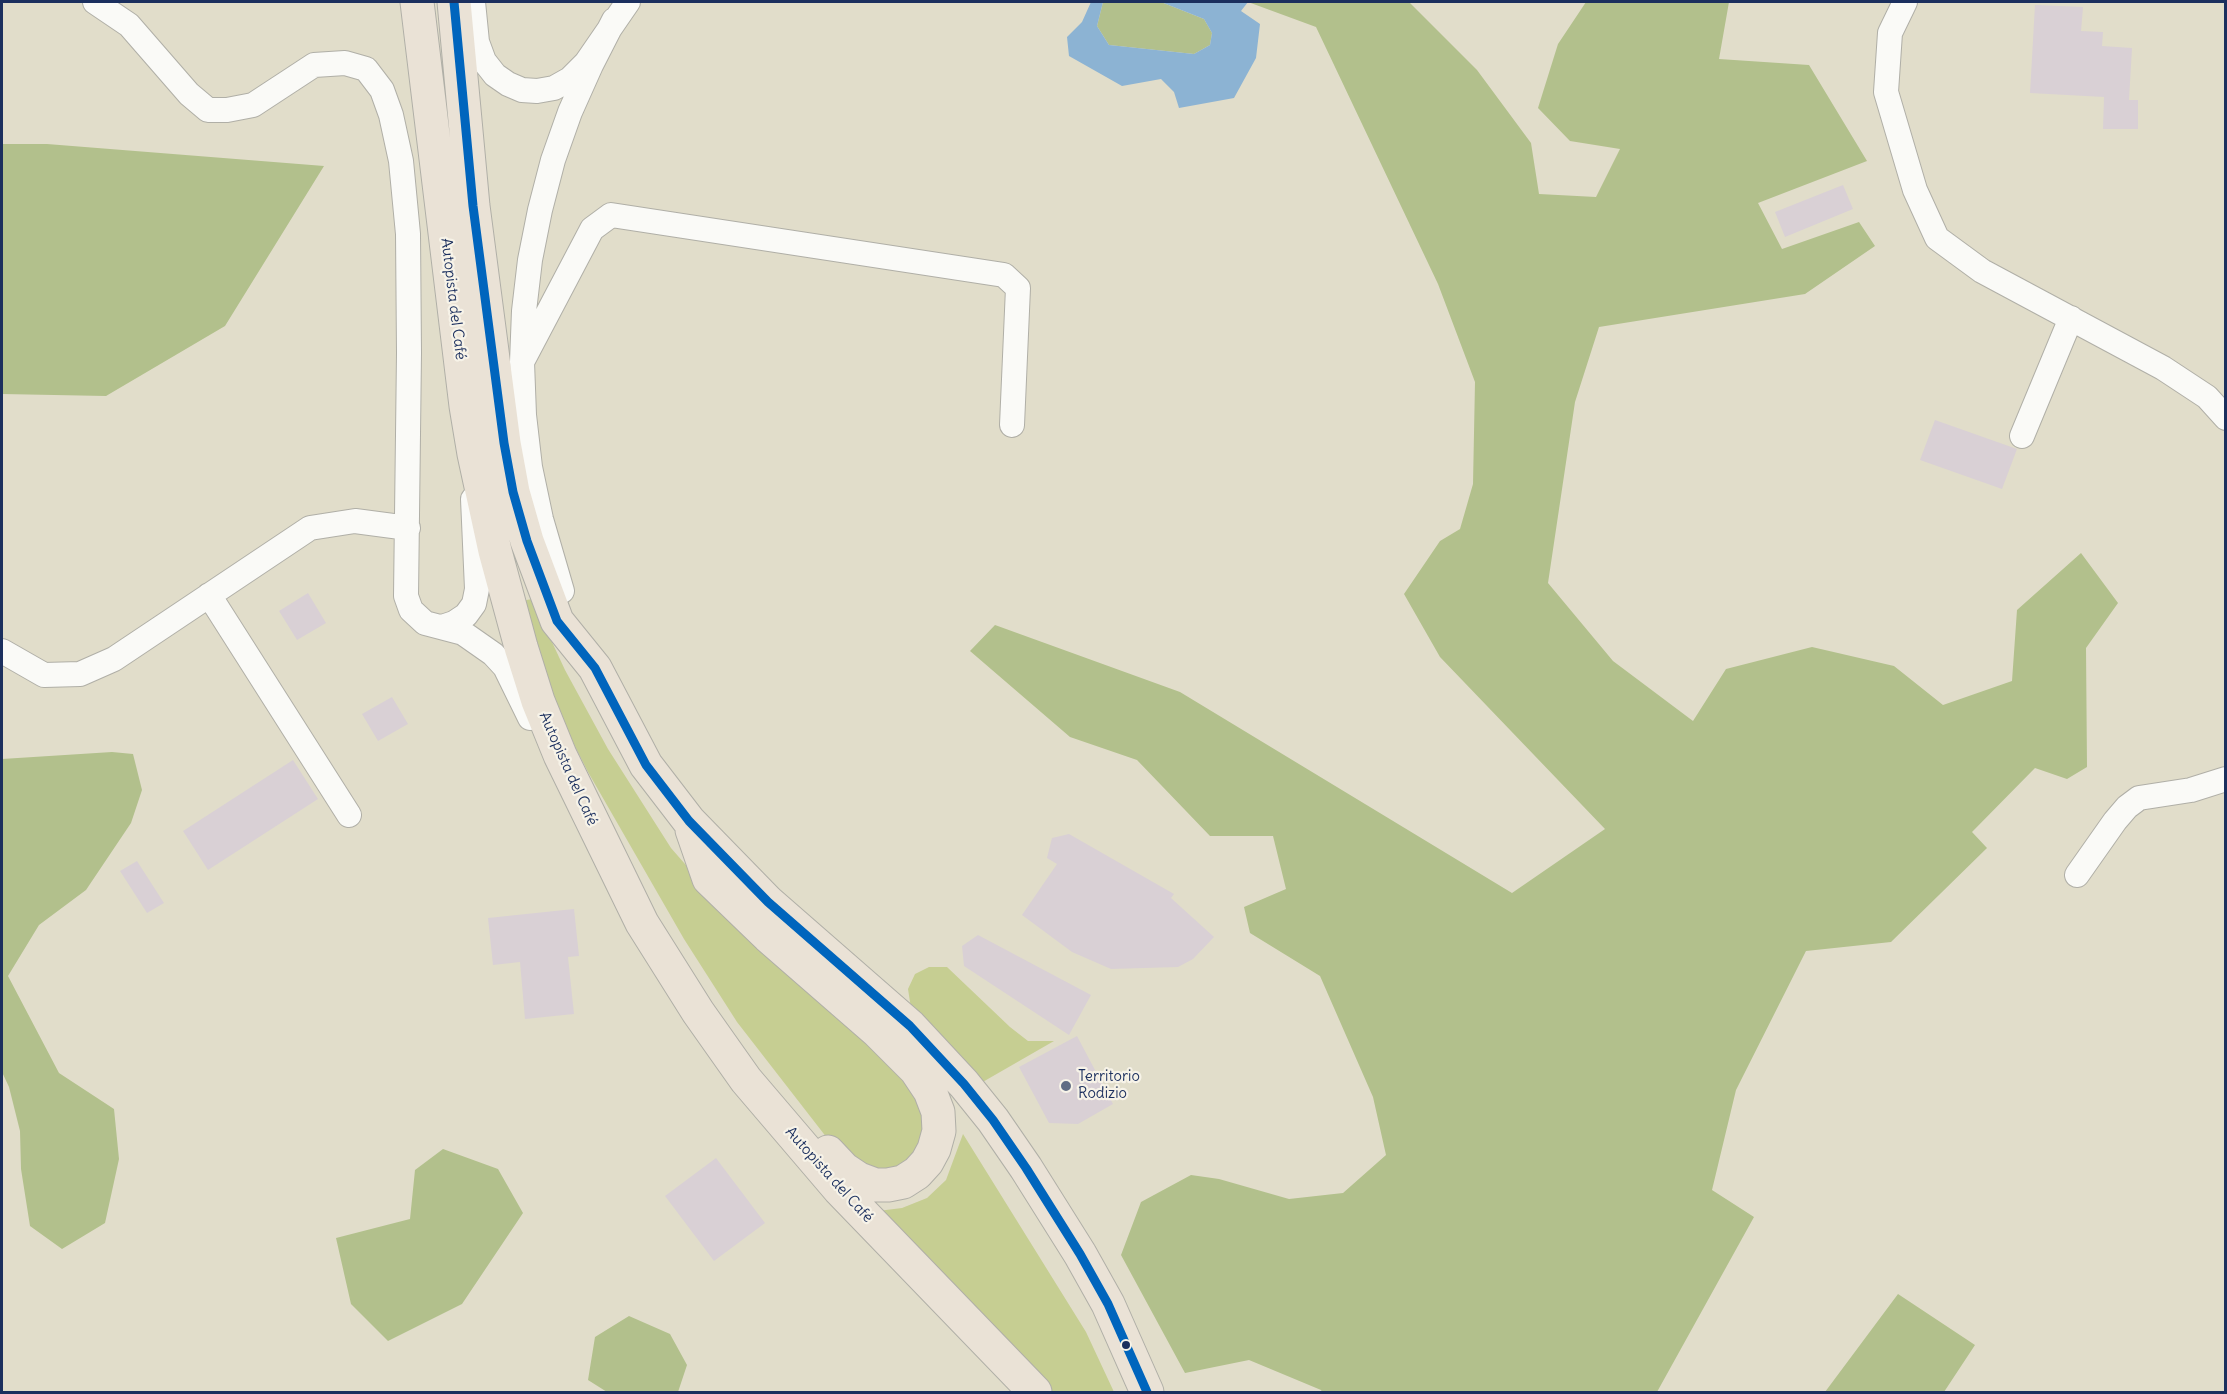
<!DOCTYPE html>
<html>
<head>
<meta charset="utf-8">
<style>
  body { margin:0 }
  #map { position:relative; width:2227px; height:1394px; overflow:hidden; background:#e1ddca; font-family:Delius,sans-serif }
  canvas { display:block }
  .frame { position:absolute; inset:0; border:3px solid #1b2f5e; pointer-events:none }
</style>
</head>
<body>
<div id="map">
<canvas width="2227" height="1394"></canvas>
<div class="frame"></div>
</div>
<script>
const ctx = document.querySelector('canvas').getContext('2d');
ctx.lineJoin = 'round';
function paint(path, color) { ctx.fillStyle = color; ctx.fill(path, 'evenodd'); }
const poly = rows => new Path2D(rows.map(r => 'M' + r).join(''));
function trace(path, color, width, dash) { ctx.strokeStyle = color; ctx.lineWidth = width; ctx.lineCap = dash ? 'butt' : 'round'; ctx.setLineDash(dash || []); ctx.stroke(path); }
function write(font, color, halo, rows, align = 'center') {
  ctx.font = font + ' Delius,sans-serif'; ctx.lineWidth = 4.5; ctx.setLineDash([]); ctx.textBaseline = 'middle'; ctx.strokeStyle = halo; ctx.fillStyle = color; for (const [text, x, y, turn = 0] of rows) {
    ctx.save(); ctx.translate(x, y); ctx.rotate((+turn || 0) * Math.PI / 180); ctx.textAlign = isNaN(turn) ? turn : align; if (halo) ctx.strokeText(text, 0, 0); ctx.fillText(text, 0, 0); ctx.restore();
  }
}
const green = poly([
  [532,599,565,670,608,749,671,848,747,935,851,1028,920,1098,927,1119,923,1153,884,1175,841,1156,737,1022,684,939,588,772,548,693,516,602],
  [929,967,947,967,1010,1027,1028,1041,1054,1041,974,1087,913,1021,908,989,915,974],
  [963,1134,1086,1332,1114,1392,1040,1392,878,1211,902,1208,927,1198,946,1180]
]);
const forest = poly([
  [1103,2,1161,2,1204,19,1212,33,1210,45,1194,54,1109,45,1097,26],
  [1248,2,1409,2,1477,70,1531,143,1539,194,1596,197,1620,149,1570,141,1538,108,1558,44,1586,2,1729,2,1719,59,1809,65,1867,161,1758,203,1782,249,1859,222,1875,246,1805,294,1599,327,1575,402,1548,583,1613,661,1693,721,1726,669,1812,647,1894,666,1943,705,2012,681,2017,610,2081,553,2118,603,2086,648,2087,767,2067,779,2035,768,1972,832,1987,848,1891,942,1806,951,1736,1090,1712,1190,1754,1217,1657,1392,1322,1392,1321,1390,1249,1360,1185,1373,1121,1255,1141,1202,1191,1175,1219,1179,1289,1199,1343,1193,1386,1155,1373,1097,1320,976,1250,933,1244,907,1286,889,1273,836,1210,836,1137,760,1070,737,970,651,995,625,1180,692,1512,893,1605,829,1440,657,1404,594,1440,541,1460,529,1473,484,1475,382,1438,284,1316,27],
  [2,144,47,144,324,166,225,326,106,396,2,394],
  [112,752,133,754,142,790,131,823,86,890,39,925,8,976,59,1073,114,1109,119,1159,105,1223,62,1249,30,1226,21,1169,20,1131,9,1087,2,1072,2,759],
  [443,1149,498,1169,523,1213,462,1304,388,1341,351,1304,336,1238,410,1219,415,1170],
  [1898,1294,1975,1345,1944,1392,1825,1392],
  [629,1316,670,1334,687,1365,678,1392,607,1392,588,1380,595,1337]
]);
const water = poly([
  [1091,2,1103,2,1097,26,1109,45,1194,54,1210,45,1212,33,1204,19,1161,2,1248,2,1241,11,1260,24,1256,58,1234,98,1179,108,1174,92,1161,79,1122,86,1069,56,1067,37,1082,22]
]);
const building = poly([
  [2035,5,2083,7,2081,31,2103,32,2102,46,2132,48,2129,100,2138,100,2138,129,2103,129,2104,97,2030,93],
  [1843,185,1853,209,1785,237,1775,212],
  [1935,420,2017,449,2002,489,1920,460],
  [308,593,326,623,297,640,279,611],
  [392,697,408,724,378,741,362,714],
  [293,760,318,799,208,870,183,831],
  [1069,834,1174,894,1171,898,1214,937,1193,959,1178,967,1111,969,1072,952,1022,915,1057,864,1047,858,1052,838],
  [137,861,164,903,147,913,120,871],
  [574,909,579,956,568,957,574,1014,525,1019,520,962,493,965,488,918],
  [978,935,1091,995,1069,1035,964,966,962,946],
  [1077,1036,1113,1104,1078,1124,1049,1123,1019,1067],
  [716,1158,765,1223,714,1261,665,1196]
]);
const minor = poly([
  [95,2,129,25,189,94,208,110,227,110,253,105,314,65,345,63,366,69,382,90,391,115,401,161,408,234,409,353,406,596,411,610,425,623,463,633,493,654,505,667,530,718],
  [473,2,477,42,484,61,495,75,508,84,522,90,537,91,554,88,570,79,586,63,628,2],
  [1905,2,1890,33,1886,92,1915,190,1937,238,1982,271,2163,368,2207,397,2226,418],
  [522,362,592,229,611,215,1004,275,1018,288,1012,425],
  [2022,436,2071,318],
  [562,591,541,519,530,467,524,415,522,362,524,311,530,260,540,210,553,160,570,112,591,65,614,20],
  [209,595,349,815],
  [442,627,454,623,466,615,474,604,477,589,473,499],
  [2,651,44,675,80,674,114,659,310,528,355,521,408,528],
  [2077,875,2115,821,2127,807,2139,798,2191,790,2226,779]
]);
const highway = poly([
  [417,2,466,406,474,454,495,551,521,647,538,701,560,755,642,923,698,1012,746,1080,839,1189,1035,1392],
  [454,2,473,206,504,443,513,492,527,541,557,621,595,668,646,765,689,821,768,902,910,1026,964,1084,993,1120,1026,1168,1080,1254,1108,1304,1147,1392],
  [692,830,709,879,768,936,877,1031,916,1070,930,1091,938,1112,939,1131,934,1149,927,1162,917,1173,903,1182,888,1185,875,1185,859,1179,844,1169,828,1152]
]);
const bus1 = poly([
  [454,2,473,206,504,443,513,492,527,541,557,621,595,668,646,765,689,821,768,902,910,1026,964,1084,993,1120,1026,1168,1080,1254,1108,1304,1147,1392]
]);
const markers = [
  [1066,1086,6,"#606c84"],
  [1126,1345,5,"#1b2f5e"]
];
const streetNames = [
  ["Autopista del Café",453,299,83],
  ["Autopista del Café",568,769,66],
  ["Autopista del Café",829,1175,48]
];
const poiNames = [
  ["Territorio",1078,1077],
  ["Rodizio",1078,1094]
];
paint(green, '#c6ce92');
paint(forest, '#b2c08c');
paint(water, '#8cb3d3');
paint(building, '#d9d0d5');
trace(minor, '#b0afa7', 26);
trace(highway, '#b0afa7', 35);
trace(minor, '#fafaf7', 24);
trace(highway, '#eae2d6', 33);
trace(bus1, '#0065bd', 9);
for (const [x, y, r, color] of markers) { const dot = new Path2D(); dot.arc(x, y, r, 0, 2 * Math.PI); ctx.fillStyle = color; ctx.fill(dot); trace(dot, '#f7f3e8', 2); }
write('15px', '#1b2f5e', '#f7f3e8', streetNames);
write('15px', '#1b2f5e', '#f7f3e8', poiNames, 'left');
</script>
</body>
</html>
